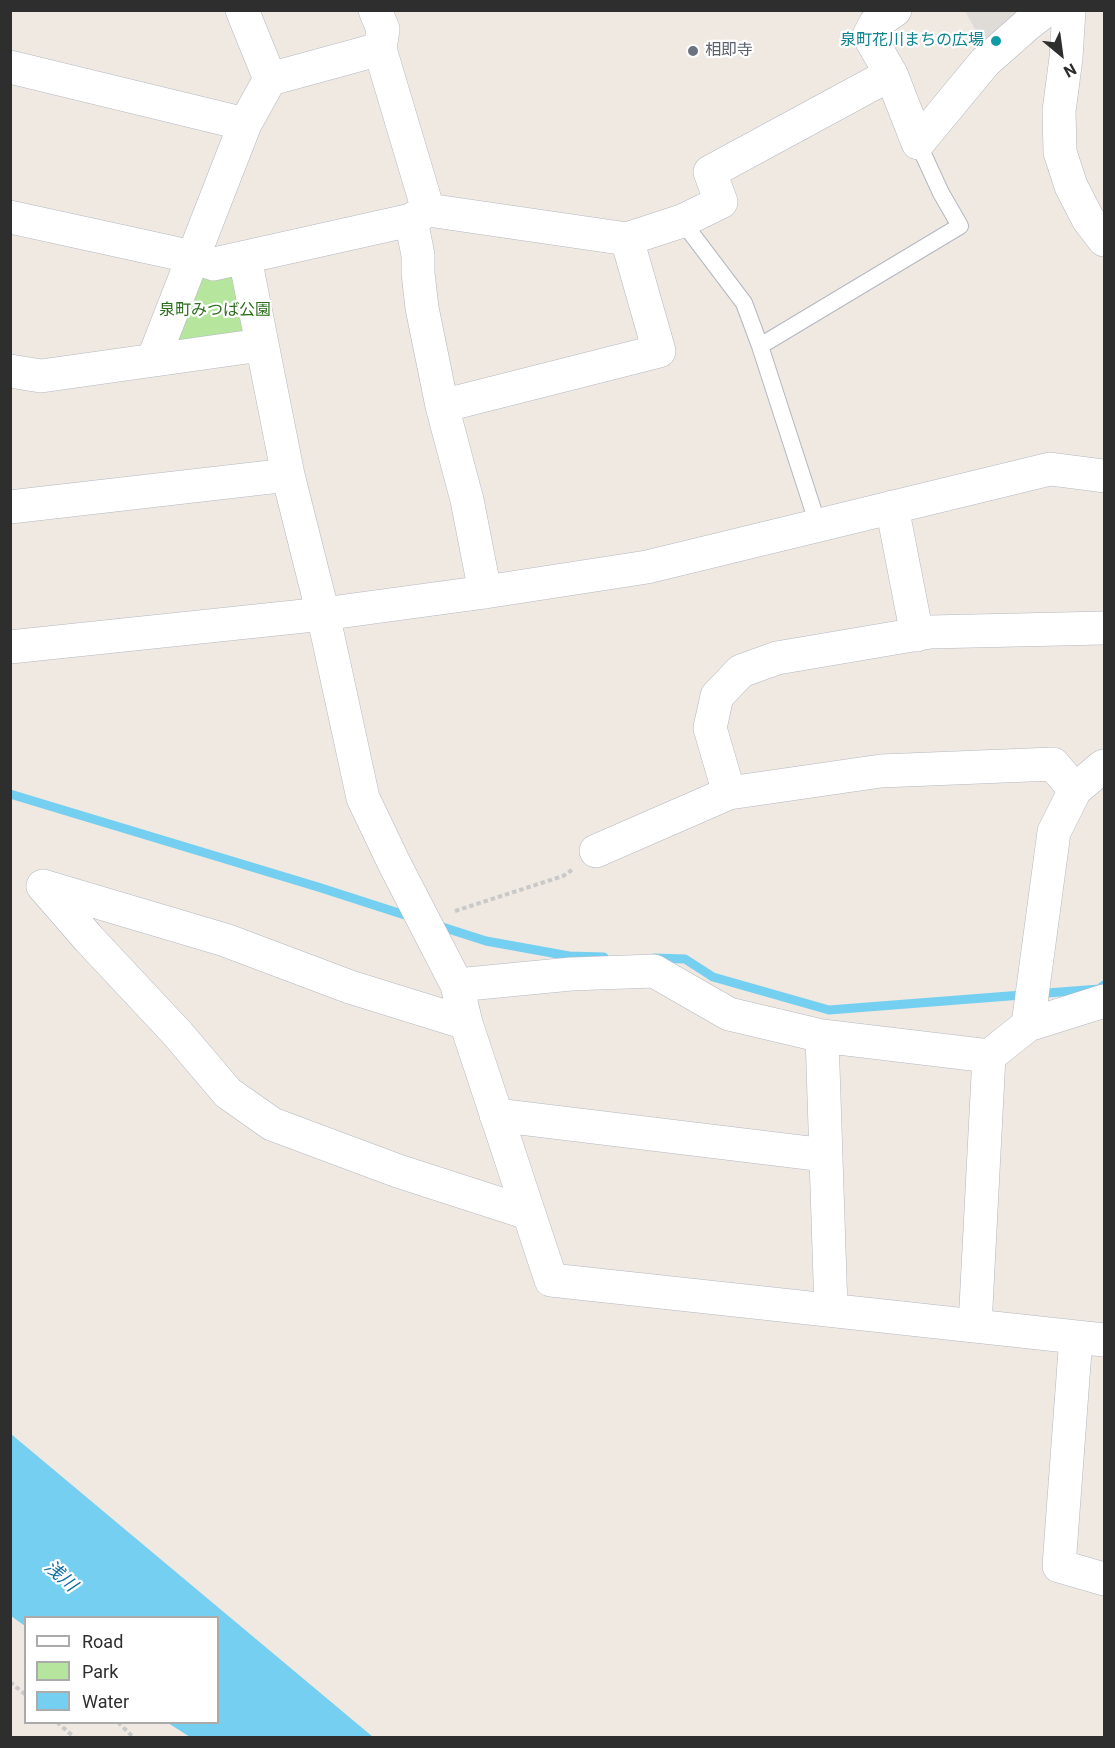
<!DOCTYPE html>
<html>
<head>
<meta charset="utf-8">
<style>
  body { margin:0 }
  #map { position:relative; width:1115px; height:1748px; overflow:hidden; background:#efe9e1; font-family:Roboto,sans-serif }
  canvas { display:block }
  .frame { position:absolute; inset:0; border:12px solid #2e2e2e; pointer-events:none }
  .legend { position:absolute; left:24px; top:1616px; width:195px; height:108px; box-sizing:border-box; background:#fff; border:2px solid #ababab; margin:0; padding:8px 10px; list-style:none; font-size:18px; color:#2e2e2e }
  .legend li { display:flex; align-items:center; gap:12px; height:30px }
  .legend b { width:30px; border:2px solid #ababab }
  .north { position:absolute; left:1031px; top:24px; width:60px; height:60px; -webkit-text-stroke:4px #fff; paint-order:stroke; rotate:151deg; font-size:16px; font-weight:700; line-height:24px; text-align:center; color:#2e2e2e }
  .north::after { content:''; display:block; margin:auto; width:21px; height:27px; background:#2e2e2e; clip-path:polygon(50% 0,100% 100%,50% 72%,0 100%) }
</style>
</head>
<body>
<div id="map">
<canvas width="1115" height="1748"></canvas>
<div class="frame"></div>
<ul class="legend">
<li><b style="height:8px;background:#fff"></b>Road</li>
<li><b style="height:16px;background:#b6e59e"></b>Park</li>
<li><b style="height:16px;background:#75cff0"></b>Water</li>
</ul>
<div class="north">N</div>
</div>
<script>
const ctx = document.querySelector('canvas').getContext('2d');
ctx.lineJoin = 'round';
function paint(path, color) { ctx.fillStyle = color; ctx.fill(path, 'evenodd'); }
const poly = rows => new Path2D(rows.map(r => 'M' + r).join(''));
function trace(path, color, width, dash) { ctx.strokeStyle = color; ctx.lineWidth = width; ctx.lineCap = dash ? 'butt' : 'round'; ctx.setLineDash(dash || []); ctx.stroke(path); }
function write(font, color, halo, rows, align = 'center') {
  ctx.font = font + ' Roboto,"Noto Sans JP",sans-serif'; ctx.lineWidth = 4.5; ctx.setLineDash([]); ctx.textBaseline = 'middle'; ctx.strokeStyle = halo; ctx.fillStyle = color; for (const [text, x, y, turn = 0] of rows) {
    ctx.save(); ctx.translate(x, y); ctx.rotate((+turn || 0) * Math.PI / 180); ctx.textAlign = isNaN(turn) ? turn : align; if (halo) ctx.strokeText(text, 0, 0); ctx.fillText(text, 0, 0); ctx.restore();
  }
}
const green = poly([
  [193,257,245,258,261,345,153,360]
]);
const plaza = poly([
  [965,11,1046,11,991,58]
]);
const water = poly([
  [11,1434,373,1737,190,1737,168,1723,218,1722,218,1618,26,1618,25,1626,11,1616]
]);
const stream = poly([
  [10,794,318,887,411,917],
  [436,925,486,941,569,956,604,957],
  [654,958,685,959,713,977,829,1010,1099,989,1104,985]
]);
const path = poly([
  [455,911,563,876,572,870],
  [10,1682,26,1695],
  [57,1722,75,1738],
  [118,1722,134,1738]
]);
const lane = poly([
  [682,221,744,303,760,346,818,525],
  [760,346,960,226,941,193,918,143]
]);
const street = poly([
  [375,10,383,29,380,49,428,210],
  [1069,10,1066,58,1059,111,1060,152,1071,186,1088,219,1104,240],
  [10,67,245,124],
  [891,74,918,143,985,62,1028,24,1046,10],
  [270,79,380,49],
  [10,217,193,257,214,264,411,220,428,210,627,239,682,221,721,202,710,172,891,74,869,36,875,24,895,10],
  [411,220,418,255,418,273,422,308,442,406,467,500,485,592],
  [245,258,288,475,323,614,363,798,395,865,457,985,466,1023,551,1280,1104,1340],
  [153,360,245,124,270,79,242,10],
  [10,371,41,376,261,345],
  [442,406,659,351,627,239],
  [10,507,288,475],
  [892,507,917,635],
  [10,647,323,614,485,592,647,567,1050,469,1104,476],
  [729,793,710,728,717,696,741,671,777,658,930,632,1104,628],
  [596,851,729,793,881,771,1053,764,1075,790],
  [457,985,571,974,654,971,729,1014,822,1036,989,1056,1028,1025,1104,1001],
  [466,1023,350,987,225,940,43,886,89,939,177,1033,228,1093,272,1124,398,1171,528,1213],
  [1028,1025,1054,832,1075,790,1102,767,1104,766],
  [822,1036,831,1310],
  [496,1115,825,1155],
  [975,1326,989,1056],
  [1076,1337,1059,1566,1104,1579]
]);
const markers = [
  [996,41,6,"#0f9aa8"],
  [693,51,6,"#6b7280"]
];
const cultureNames = [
  ["泉町花川まちの広場",984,41]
];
const worshipNames = [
  ["相即寺",705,51]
];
const parkNames = [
  ["泉町みつば公園",215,311]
];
const waterNames = [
  ["浅川",60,1577,42]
];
paint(green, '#b6e59e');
paint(plaza, '#dfdcd8');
paint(water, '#75cff0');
trace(stream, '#75cff0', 9);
trace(lane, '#b4b7c1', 18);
trace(street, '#b4b7c1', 34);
trace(path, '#c9c9c9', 4, [4.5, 3]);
trace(lane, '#fff', 16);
trace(street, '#fff', 33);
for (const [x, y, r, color] of markers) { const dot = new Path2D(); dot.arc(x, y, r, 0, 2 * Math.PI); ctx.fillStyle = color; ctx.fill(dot); trace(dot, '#fff', 2); }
write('16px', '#0d838f', '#fff', cultureNames, 'right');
write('16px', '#5b616d', '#fff', worshipNames, 'left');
write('16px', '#2c6e1b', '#fff', parkNames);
write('italic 18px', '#0d6fa3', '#fff', waterNames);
</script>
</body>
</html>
